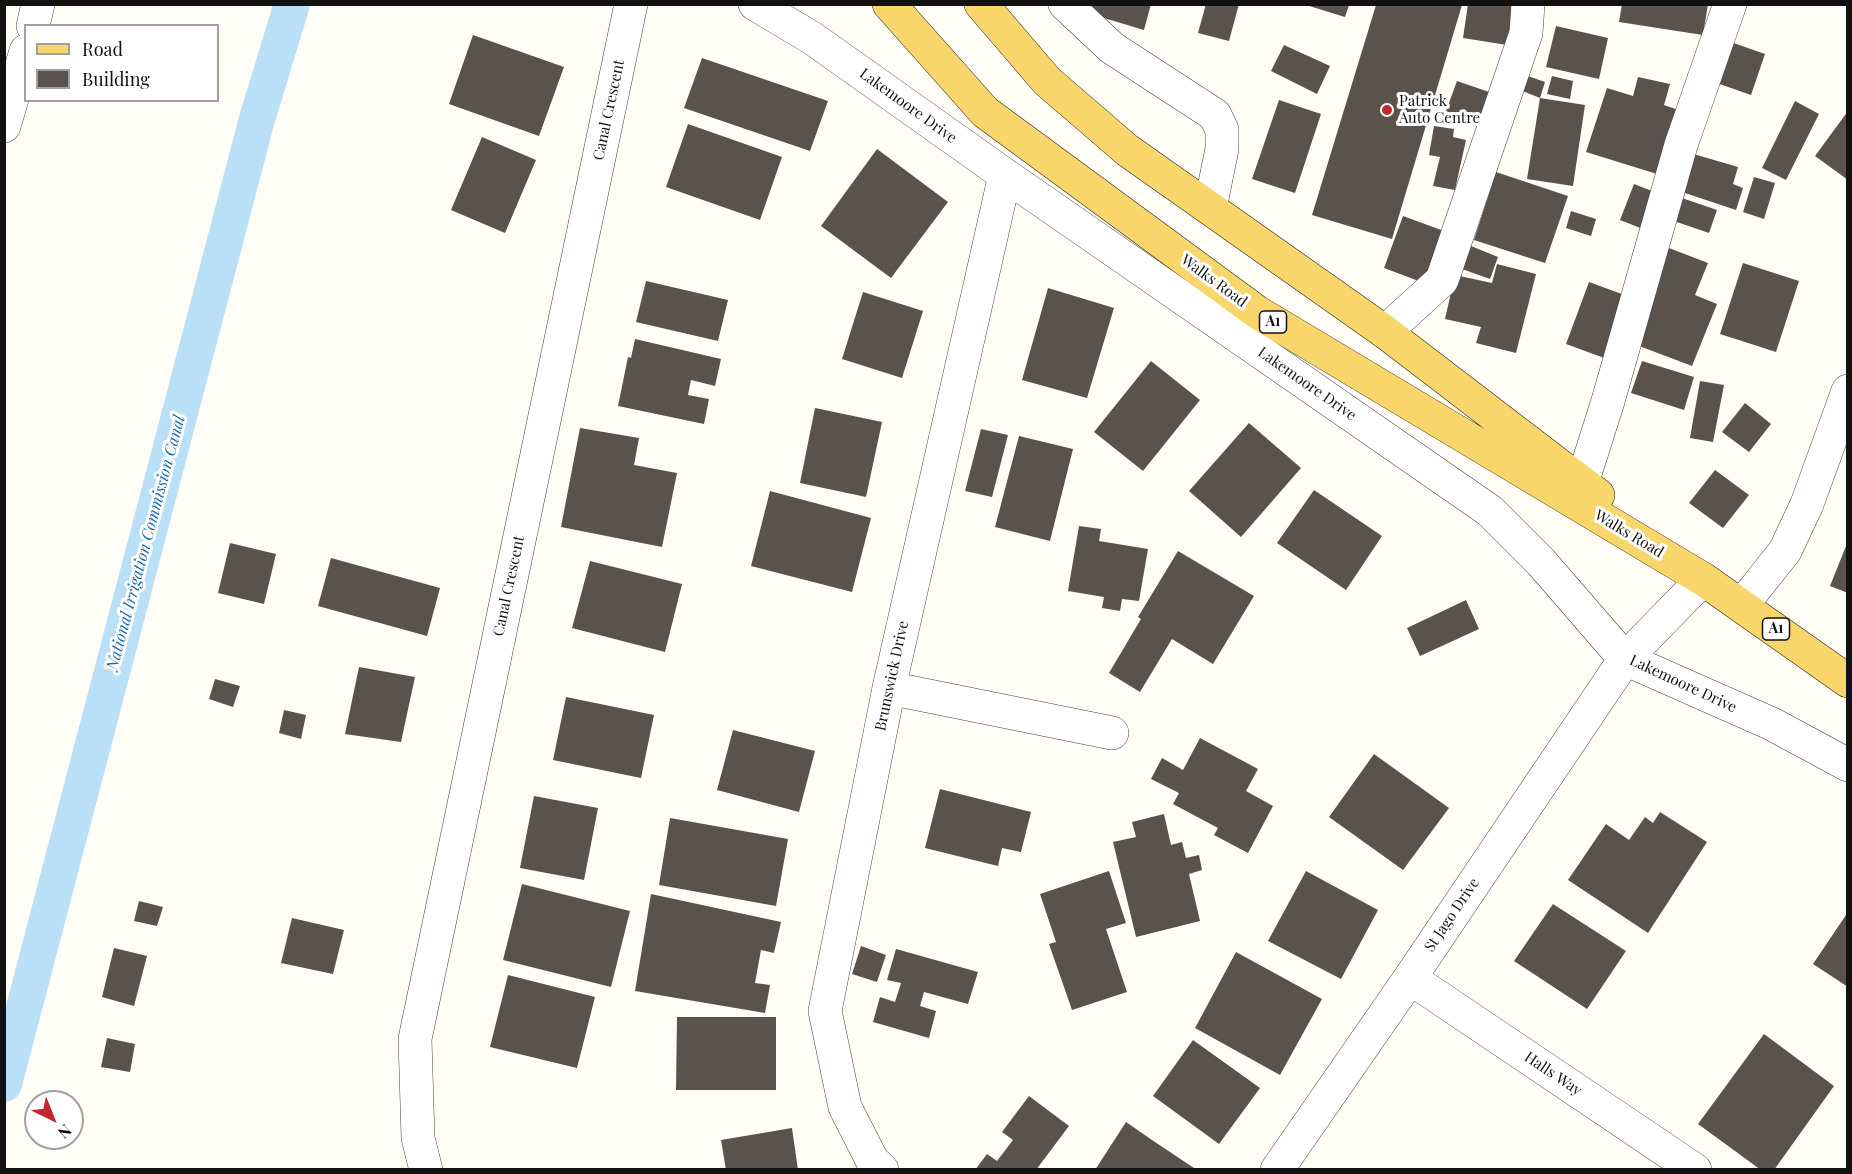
<!DOCTYPE html>
<html>
<head>
<meta charset="utf-8">
<style>
  body { margin:0 }
  #map { position:relative; width:1852px; height:1174px; overflow:hidden; background:#fffdf5; font-family:"Playfair Display",serif }
  canvas { display:block }
  .frame { position:absolute; inset:0; border:6px solid #111; pointer-events:none }
  .legend { position:absolute; left:24px; top:24px; width:195px; height:78px; box-sizing:border-box; background:#fff; border:2px solid #a0a0a0; margin:0; padding:8px 10px; list-style:none; font-size:18px; color:#111 }
  .legend li { display:flex; align-items:center; gap:12px; height:30px }
  .legend b { width:30px; border:2px solid #a0a0a0 }
  .north { position:absolute; left:24px; top:1090px; width:60px; height:60px; box-sizing:border-box; background:#fff; border:2px solid #a0a0a0; border-radius:50%; rotate:137deg; font-size:16px; font-weight:700; line-height:24px; text-align:center; color:#111 }
  .north::after { content:''; display:block; margin:auto; width:21px; height:27px; background:#c4262e; clip-path:polygon(50% 0,100% 100%,50% 72%,0 100%) }
</style>
</head>
<body>
<div id="map">
<canvas width="1852" height="1174"></canvas>
<div class="frame"></div>
<ul class="legend">
<li><b style="height:8px;background:#f9d66b"></b>Road</li>
<li><b style="height:16px;background:#5a524d"></b>Building</li>
</ul>
<div class="north">N</div>
</div>
<script>
const ctx = document.querySelector('canvas').getContext('2d');
ctx.lineJoin = 'round';
const poly = rows => new Path2D(rows.map(r => 'M' + r).join(''));
function trace(path, color, width, dash) { ctx.strokeStyle = color; ctx.lineWidth = width; ctx.lineCap = dash ? 'butt' : 'round'; ctx.setLineDash(dash || []); ctx.stroke(path); }
function paint(path, color) { ctx.fillStyle = color; ctx.fill(path, 'evenodd'); }
function write(font, color, halo, rows, align = 'center') {
  ctx.font = font + ' "Playfair Display",serif'; ctx.lineWidth = 6; ctx.setLineDash([]); ctx.textBaseline = 'middle'; ctx.strokeStyle = halo; ctx.fillStyle = color; for (const [text, x, y, turn = 0] of rows) {
    ctx.save(); ctx.translate(x, y); ctx.rotate((+turn || 0) * Math.PI / 180); ctx.textAlign = isNaN(turn) ? turn : align; if (halo) ctx.strokeText(text, 0, 0); ctx.fillText(text, 0, 0); ctx.restore();
  }
}
const canal = poly([
  [4,1084,257,119,292,4]
]);
const building = poly([
  [1086,4,1151,4,1144,30,1084,12],
  [1206,4,1239,4,1229,41,1198,33],
  [1468,4,1514,4,1507,45,1463,38],
  [1622,4,1708,4,1703,35,1619,22],
  [1306,5,1349,5,1345,17],
  [1376,5,1462,5,1392,239,1312,215],
  [1556,26,1608,38,1599,79,1546,67],
  [473,35,564,67,539,136,449,104],
  [1725,40,1765,54,1751,95,1711,81],
  [1284,45,1330,66,1317,94,1271,71],
  [702,58,828,101,810,151,684,108],
  [1525,75,1545,82,1540,98,1520,90],
  [1552,76,1573,81,1570,99,1547,94],
  [1638,77,1670,84,1664,105,1690,114,1670,178,1586,152,1607,88,1633,96],
  [1457,81,1489,92,1478,123,1446,111],
  [1540,98,1585,105,1573,186,1527,179],
  [1279,100,1321,114,1295,193,1252,179],
  [1795,101,1819,114,1786,180,1762,168],
  [1848,111,1848,180,1815,156],
  [688,124,782,157,760,220,666,187],
  [1434,126,1454,129,1453,137,1466,140,1455,190,1433,186,1440,157,1429,155],
  [482,137,536,160,505,233,451,210],
  [877,149,948,202,891,278,821,226],
  [1690,153,1738,167,1733,184,1743,188,1736,210,1679,191],
  [1496,172,1568,196,1545,263,1474,240],
  [1754,177,1775,183,1764,219,1743,212],
  [1634,184,1657,193,1643,229,1620,220],
  [1679,197,1717,210,1709,233,1671,220],
  [1571,211,1596,219,1591,236,1566,228],
  [1403,216,1444,231,1424,283,1384,268],
  [1471,246,1498,257,1490,279,1462,269],
  [1669,248,1708,263,1695,295,1717,304,1692,366,1626,341],
  [1743,263,1799,281,1776,352,1720,334],
  [1497,264,1536,274,1516,353,1476,343,1481,327,1445,319,1455,275,1492,283],
  [646,281,728,300,718,341,636,322],
  [1589,282,1630,297,1607,359,1566,344],
  [1048,288,1114,308,1087,398,1022,380],
  [863,292,923,311,902,378,842,359],
  [635,339,721,359,715,386,691,380,688,395,709,399,704,424,618,406,628,357,631,358],
  [1151,361,1200,400,1143,471,1094,432],
  [1642,361,1694,377,1684,410,1631,393],
  [1700,381,1724,385,1713,442,1690,438],
  [1745,403,1771,424,1749,452,1722,432],
  [815,408,882,422,866,497,800,483],
  [1249,423,1301,468,1241,537,1189,491],
  [580,428,639,438,634,465,677,473,662,547,561,527],
  [981,429,1008,435,992,497,965,491],
  [1019,436,1073,449,1050,541,995,527],
  [1715,470,1749,495,1723,528,1689,503],
  [1314,490,1382,536,1346,590,1277,543],
  [770,491,871,518,852,592,751,566],
  [1079,526,1101,529,1099,541,1148,549,1139,601,1122,599,1120,611,1102,608,1104,597,1068,591],
  [1848,541,1848,593,1830,586],
  [230,543,276,554,264,604,218,593],
  [1178,551,1254,596,1213,664,1172,639,1140,692,1109,673,1141,619,1138,617],
  [331,558,440,588,427,636,318,606],
  [590,561,682,584,665,652,572,628],
  [1466,600,1479,629,1420,656,1407,628],
  [359,667,415,677,401,742,345,734],
  [215,679,240,686,233,707,209,699],
  [566,697,654,715,641,778,553,760],
  [284,710,306,715,301,739,279,733],
  [733,730,815,751,799,812,717,790],
  [1200,738,1258,769,1246,791,1273,806,1248,853,1214,835,1218,828,1173,804,1179,793,1151,779,1162,758,1183,770],
  [1374,754,1449,808,1403,870,1329,817],
  [940,789,1031,812,1021,852,1002,848,998,866,925,848],
  [534,796,598,808,584,880,520,868],
  [1660,812,1707,842,1648,933,1568,880,1606,824,1629,840,1645,817,1653,823],
  [1164,814,1171,845,1182,842,1186,858,1199,855,1202,870,1189,874,1200,921,1136,937,1113,842,1136,837,1132,822],
  [670,818,788,839,776,906,659,885],
  [1109,871,1126,923,1106,929,1127,992,1072,1010,1049,944,1056,942,1040,894],
  [1306,871,1378,910,1341,979,1268,941],
  [522,884,630,911,611,987,503,960],
  [651,894,781,922,774,953,761,950,755,983,770,985,765,1013,635,991],
  [139,901,163,907,157,926,134,921],
  [1553,904,1626,951,1587,1009,1514,961],
  [1848,912,1848,987,1813,964],
  [292,918,344,930,333,974,281,963],
  [861,946,886,955,877,982,852,974],
  [114,948,147,956,134,1006,102,997],
  [896,949,978,972,968,1004,924,992,920,1006,936,1011,929,1038,873,1022,880,997,895,1002,901,983,887,980],
  [1236,952,1322,999,1280,1075,1195,1028],
  [508,975,595,997,577,1068,490,1047],
  [677,1017,776,1017,776,1090,676,1090],
  [1764,1034,1834,1086,1774,1170,1761,1170,1698,1124],
  [107,1038,135,1044,130,1072,101,1067],
  [1193,1040,1260,1088,1219,1144,1153,1096],
  [1029,1096,1069,1126,1036,1170,975,1170,987,1154,997,1161,1013,1140,1002,1132],
  [1126,1122,1152,1140,1197,1170,1095,1170],
  [792,1128,798,1170,726,1170,721,1140]
]);
const minor = poly([
  [755,4,812,38,1005,175,1490,511,1541,562,1625,659,1772,724,1848,765],
  [1065,4,1112,48,1215,115,1222,130,1222,149,1210,208],
  [33,26,38,4],
  [4,126,26,51],
  [1385,332,1442,280,1526,33,1528,4],
  [1582,483,1608,401,1681,145,1730,4],
  [1742,605,1785,551,1807,504,1848,391],
  [889,688,1112,733],
  [1410,978,1695,1170],
  [426,1170,418,1138,415,1039,631,4],
  [882,1170,872,1160,845,1107,825,1011,889,688,1005,175],
  [1277,1170,1410,978,1625,659,1703,579]
]);
const major = poly([
  [889,4,985,112,1257,312,1703,579,1848,681],
  [981,4,1047,81,1127,150,1385,332,1598,495]
]);
const markers = [
  [1387,110,6,"#c4262e"]
];
const shields = [
  [1273,322,27],
  [1776,629,27]
];
const shieldNames = [
  ["A1",1273,322],
  ["A1",1776,629]
];
const poiNames = [
  ["Patrick",1399,101],
  ["Auto Centre",1399,118]
];
const streetNames = [
  ["Lakemoore Drive",908,106,36],
  ["Canal Crescent",609,110,-78],
  ["Walks Road",1214,281,36],
  ["Lakemoore Drive",1307,384,35],
  ["Walks Road",1629,534,31],
  ["Canal Crescent",509,586,-78],
  ["Brunswick Drive",892,676,-78],
  ["Lakemoore Drive",1683,684,25],
  ["St Jago Drive",1452,915,-56],
  ["Halls Way",1553,1074,34]
];
const waterNames = [
  ["National Irrigation Commission Canal",146,543,-75]
];
trace(canal, '#b9e0f7', 36);
paint(building, '#5a524d');
trace(minor, '#444', 34);
trace(major, '#222', 34);
trace(minor, '#fff', 33);
trace(major, '#f9d66b', 33);
for (const [x, y, r, color] of markers) { const dot = new Path2D(); dot.arc(x, y, r, 0, 2 * Math.PI); ctx.fillStyle = color; ctx.fill(dot); trace(dot, '#fff', 2); }
for (const [x, y, w] of shields) { const box = new Path2D(); box.roundRect(x - w / 2, y - 11, w, 22, 4.5); ctx.fillStyle = '#fff'; ctx.fill(box); trace(box, '#111', 1.5); }
write('bold 14px', '#111', null, shieldNames);
write('15px', '#111', '#fff', poiNames, 'left');
write('15px', '#111', '#fff', streetNames);
write('italic 16px', '#1768a6', '#fff', waterNames);
</script>
</body>
</html>
